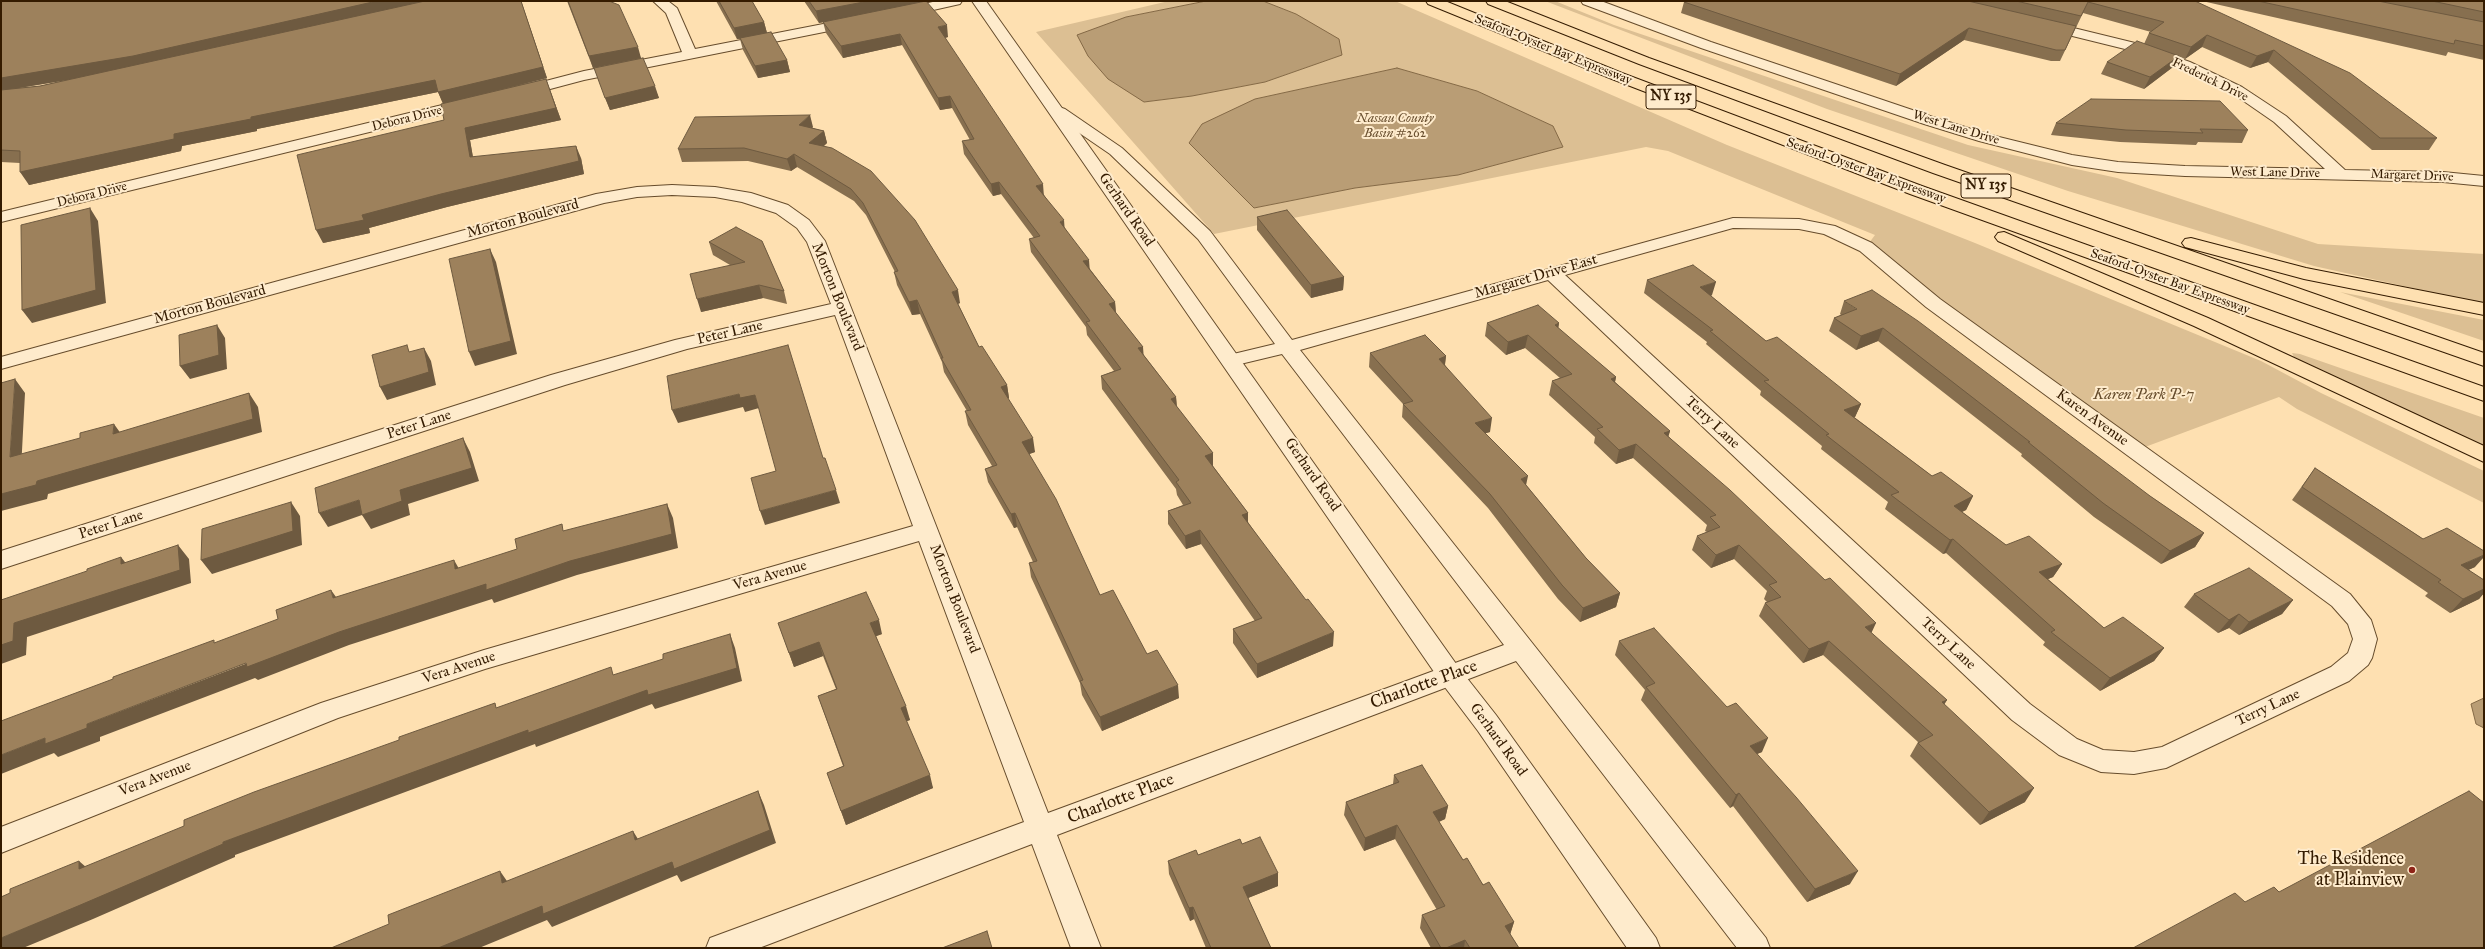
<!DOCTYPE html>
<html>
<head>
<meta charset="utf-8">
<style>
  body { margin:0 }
  #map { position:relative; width:2485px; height:949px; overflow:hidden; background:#fee0b1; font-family:"IM FELL Great Primer",serif }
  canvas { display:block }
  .frame { position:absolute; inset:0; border:2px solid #341b00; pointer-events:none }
</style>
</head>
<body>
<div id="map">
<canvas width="2485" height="949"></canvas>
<div class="frame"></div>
</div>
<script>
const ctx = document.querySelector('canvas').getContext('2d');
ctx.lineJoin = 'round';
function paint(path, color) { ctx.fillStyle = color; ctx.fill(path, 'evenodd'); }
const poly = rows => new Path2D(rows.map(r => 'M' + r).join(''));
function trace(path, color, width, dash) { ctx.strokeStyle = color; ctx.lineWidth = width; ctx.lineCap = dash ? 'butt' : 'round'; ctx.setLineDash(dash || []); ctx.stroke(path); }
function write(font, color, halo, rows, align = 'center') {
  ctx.font = font + ' "IM FELL Great Primer",serif'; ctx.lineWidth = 4; ctx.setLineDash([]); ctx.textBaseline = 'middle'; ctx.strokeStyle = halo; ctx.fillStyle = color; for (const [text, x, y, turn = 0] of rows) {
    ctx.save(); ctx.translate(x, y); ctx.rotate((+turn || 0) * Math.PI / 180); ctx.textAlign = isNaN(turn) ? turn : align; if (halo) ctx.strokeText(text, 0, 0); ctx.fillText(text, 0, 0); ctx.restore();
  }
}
const green = poly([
  [1169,1,1206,1,1126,17,1144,102,1192,96,1265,82,1342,55,1296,14,1263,1,1395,1,1727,145,1975,243,2261,361,2321,393,2484,471,2484,503,2297,409,2279,397,2137,450,1866,247,1875,235,1668,151,1646,147,1214,234,1036,32],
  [1397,68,1477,91,1552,126,1563,147,1458,175,1355,188,1254,208,1255,99],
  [1545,1,1555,1,1614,25,1968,145,2117,178,2318,244,2484,254,2484,304,2314,266,2068,191,1827,109],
  [2340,292,2484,320,2484,341],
  [2292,353,2300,354,2484,418,2484,446,2294,357]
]);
const water = poly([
  [1206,1,1263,1,1296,14,1339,39,1342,55,1265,82,1192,96,1144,102,1108,79,1088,56,1077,35,1126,17,1206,1],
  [1397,68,1477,91,1553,126,1563,147,1458,175,1355,188,1254,208,1189,143,1202,124,1255,99,1397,68],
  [2484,698,2484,728,2476,724,2471,704,2484,698]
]);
const minor = poly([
  [653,1,668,1,677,8,695,49,854,18,861,22,854,26,584,80,520,97,512,92,515,89,584,71,682,52,666,13,653,1],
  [937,1,962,1,960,4,902,17,895,13,897,10,937,1],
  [1581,1,1601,1,1711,42,1936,118,1991,135,2072,155,2118,162,2185,166,2325,169,2274,122,2232,93,2180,68,2125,49,2040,28,2038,25,2045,21,2135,43,2190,62,2242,87,2286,116,2345,170,2443,172,2484,176,2484,186,2443,182,2185,176,2118,172,2072,165,1979,141,1924,124,1701,48,1583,4,1581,1],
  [471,98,476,100,479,103,476,106,1,222,1,212,471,98],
  [1059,107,1065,109,1122,148,1210,231,1292,340,1733,218,1799,219,1835,226,1872,243,1940,299,2350,594,2371,620,2377,639,2372,658,2368,665,2349,681,2166,768,2134,774,2101,772,2059,755,2012,720,1548,280,1300,350,1766,938,1770,948,1737,948,1516,661,1057,835,1101,948,1071,948,1032,844,759,948,706,948,710,938,1024,822,919,541,485,669,338,718,1,853,1,827,321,703,484,650,913,526,835,315,687,349,565,385,1,569,1,551,551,375,675,340,831,304,807,242,797,228,776,213,742,202,715,197,672,195,637,197,604,203,1,369,1,357,596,194,637,187,672,185,715,187,751,193,788,205,809,220,825,241,1048,813,1504,645,1282,354,1232,366,1225,364,1222,360,1225,356,1275,344,1198,239,1110,154,1053,115,1051,112,1053,109,1059,107],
  [1733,228,1799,229,1824,234,1860,251,1926,307,2332,606,2348,624,2353,639,2348,653,2331,667,2162,747,2134,752,2103,750,2077,739,2030,704,1565,275,1733,228]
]);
const tertiary = poly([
  [972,1,986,1,1459,668,1496,715,1656,938,1660,948,1627,948,1478,731,1441,682,972,1]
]);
const motorway = poly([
  [1426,1,1445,1,1622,73,1922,186,2484,387,2484,401,1910,194,1612,79,1428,4,1426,1],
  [1486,1,1505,1,1649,58,1945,165,2484,353,2484,366,1933,173,1639,64,1488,4,1486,1],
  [2004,232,2208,318,2484,446,2484,462,2194,326,1998,241,1995,237,1998,233,2004,232],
  [2191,238,2306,268,2484,303,2484,315,2304,279,2185,247,2182,243,2185,239,2191,238]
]);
const wall = poly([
  [1,1,521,1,547,78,519,85,546,79,561,120,470,140,473,157,581,158,584,174,447,207,369,228,370,233,323,243,444,120,443,103,438,92,257,129,257,131,182,146,181,151,29,185,20,163,1,162],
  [67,80,40,86,18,88],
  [567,1,609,1,641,58,659,98,610,110,594,68,630,61,593,68],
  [716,1,752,1,764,22,767,33,787,60,790,72,758,78,743,50,740,39,737,39],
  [804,1,919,1,920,2,948,37,945,38,1065,228,1090,269,1115,302,1116,313,1143,347,1143,354,1176,397,1177,407,1213,453,1213,466,1248,513,1248,522,1333,646,1257,678,1233,643,1233,629,1255,621,1201,544,1186,549,1168,524,1168,511,1183,505,1177,495,1176,489,1102,389,1101,376,1114,371,1087,335,1086,327,1031,252,1029,239,1034,238,1001,194,993,196,964,154,962,141,970,140,952,108,940,110,902,45,843,58,826,33,823,22,819,23],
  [1685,1,2195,1,2437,138,2429,150,2372,150,2268,62,2250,68,2202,47,2185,59,2179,57,2173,67,2144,89,2101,74,2107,62,2144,44,2149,33,2151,32,2083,13,2060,61,2051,61,1964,40,1896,86,1681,13,1684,2],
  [2202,1,2484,1,2484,60,2448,52,2446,56],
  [2056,123,2248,130,2242,143,2198,142,2196,145,2120,142,2051,135],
  [813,127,812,128,824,131,827,143,824,146,960,303,958,304,979,347,1007,385,1009,398,1008,399,1035,452,1029,454,1100,595,1147,654,1179,698,1102,731,1082,695,1080,683,1031,577,1029,563,1033,562,1017,527,1014,528,988,482,985,469,992,466,968,425,965,411,967,411,944,372,942,362,920,314,912,315,897,285,894,272,895,272,866,215,854,201,797,167,791,171,748,161,682,162,678,149],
  [1257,217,1344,277,1343,290,1311,298,1257,230],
  [762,241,784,291,787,304,763,298,701,312,730,265,713,255,709,242],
  [1647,280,1712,295,1711,296,1766,341,1861,404,1855,417,1854,417,1932,476,1973,496,1966,510,1962,512,2006,545,2062,564,2053,577,2048,579,2104,628,2164,648,2154,661,2100,691,2043,645,2045,642,1946,553,1943,554,1885,509,1888,502,1821,449,1822,446,1760,395,1761,391,1706,344,1707,342,1644,293],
  [1844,301,2150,496,2204,533,2195,547,2161,564,2094,517,2021,456,2022,454,1878,341,1856,350,1829,331,1834,318,1841,315,1840,314],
  [1487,323,1559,323,1558,328,1616,377,1615,382,1670,431,1668,436,1871,633,1947,700,1944,704,2025,802,1980,825,1910,756,1918,742,1823,655,1803,663,1759,616,1765,603,1767,602,1764,599,1767,591,1734,559,1711,568,1692,550,1697,536,1707,532,1705,531,1707,525,1633,458,1616,464,1594,443,1595,437,1549,395,1552,381,1560,378,1525,348,1506,355,1485,336],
  [1370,353,1446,356,1445,365,1490,432,1485,433,1526,485,1586,558,1620,593,1616,607,1580,622,1558,599,1488,508,1402,417,1403,404,1369,367],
  [2315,468,2423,539,2475,567,2468,570,2484,580,2484,593,2479,599,2450,613,2425,596,2428,593,2292,500],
  [2194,594,2293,600,2282,614,2239,635,2229,628,2218,633,2184,607],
  [778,623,882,634,876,636,910,720,906,721,933,788,846,825,827,773,843,766,818,696,836,689,823,656,794,667],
  [1619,641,1762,752,1757,754,1850,884,1807,902,1733,806,1730,808,1641,700,1645,690,1615,655],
  [1394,775,1448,806,1445,819,1439,822,1463,860,1514,922,1510,934,1519,948,1431,948,1420,928,1422,915,1437,910,1395,839,1364,851,1344,815,1346,802,1393,784],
  [1242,844,1278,873,1278,886,1248,898,1271,948,1206,948,1194,919,1190,921,1169,874,1168,861,1198,855]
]);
const shadedWall = poly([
  [377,1,431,1,140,68,1,91,1,78],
  [521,1,547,78,443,104,438,92,257,129,257,131,182,146,181,151,29,185,20,172,174,134,251,117],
  [869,1,919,1,920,3,819,23,816,11],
  [764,22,767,33,737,39,734,28],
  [947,25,948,37,940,39,938,27],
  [1969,28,1964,40,1896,86,1900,74],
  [900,34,902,45,843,58,841,46],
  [2207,35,2202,47,2185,59,2191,47],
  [638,47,641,58,593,68,589,56],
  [2274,50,2268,62,2250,68,2257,56],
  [2179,56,2173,67,2144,89,2150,77],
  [787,60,790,72,758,78,755,66],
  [546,79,561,120,470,140,475,170,470,157,465,128],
  [655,86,659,98,610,110,605,98],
  [950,96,952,108,940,110,938,98],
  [810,115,813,127,802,138,799,125],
  [824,131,827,143,812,155,809,143],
  [576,146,581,158,584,174,447,207,369,228,370,233,323,243,316,230],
  [794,154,797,167,791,171,787,159],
  [999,182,1001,194,993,196,991,184],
  [1043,184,1044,197,1036,186],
  [90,208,98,221,106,303,32,323,22,310],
  [1064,220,1065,233,1060,222],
  [490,249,496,262,517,354,475,366,469,352],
  [1089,260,1090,273,1083,261],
  [1344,277,1343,290,1311,298,1311,285],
  [1716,282,1712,295,1697,300,1700,287],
  [759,285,763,298,701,312,697,299],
  [958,290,960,303,954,305,952,292],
  [917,300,920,314,912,315,909,302],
  [1115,302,1116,315,1109,304],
  [1559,323,1557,337,1555,325],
  [217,325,225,338,227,369,190,379,180,366],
  [1883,328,1878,341,1856,350,1861,336],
  [1528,335,1525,348,1506,355,1508,342],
  [1143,347,1144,360,1138,348],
  [424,348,431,361,436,385,387,400,380,387],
  [1446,356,1444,370,1439,359],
  [1616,377,1613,391,1611,379],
  [15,379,25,393,21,470,10,457],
  [1007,385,1009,398,1003,400,1001,387],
  [249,393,258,407,262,432,48,494,47,499,1,511,1,494,37,481],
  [739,394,755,395,759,408,745,412,743,407,678,423,672,410],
  [1176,397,1177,410,1171,399],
  [1861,404,1855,417,1839,423,1844,410],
  [1492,418,1490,432,1473,437,1475,423],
  [114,424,124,438,113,434],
  [1670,431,1666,445,1664,433],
  [463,438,470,452,479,481,408,504,410,515,371,529,362,515,328,527,319,513,359,500,400,490],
  [1033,438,1035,452,1024,456,1022,442],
  [1636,444,1633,458,1616,464,1619,450],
  [1213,453,1213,467,1205,456],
  [1528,476,1525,490,1521,479],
  [836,490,840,503,765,525,760,511],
  [1973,496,1966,510,1947,519,1954,506],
  [291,502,300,516,302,545,212,574,201,560],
  [667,504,673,518,678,548,577,575,494,603,492,599,349,645,258,680,255,678,100,737,100,741,58,757,54,753,1,774,1,755,45,738,87,724],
  [1015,513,1017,527,1014,528,1011,514],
  [1248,513,1248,527,1242,515],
  [1200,530,1201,544,1186,549,1185,536],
  [2204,533,2195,547,2161,564,2170,551],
  [1953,539,1946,553,1943,554,1950,540],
  [178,545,189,559,191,583,27,637,26,655,1,664,1,645,14,623],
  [1739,545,1734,559,1711,568,1716,555],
  [2484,555,2484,557,2475,567,2448,579,2461,565],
  [121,557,132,571,121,564],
  [454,560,462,574,455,569],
  [2062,564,2053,577,2031,586,2039,572],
  [2484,589,2484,593,2479,599,2450,613,2463,599],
  [331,590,341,604,333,598],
  [1620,593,1616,607,1580,622,1583,608],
  [2293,600,2282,614,2239,635,2249,622],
  [2239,614,2229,628,2218,633,2229,620],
  [879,620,882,634,874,637,870,623],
  [1876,623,1870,636,1865,627],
  [1334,632,1333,646,1257,678,1257,664],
  [730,634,735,648,742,681,655,709,652,704,536,747,535,744,235,855,235,857,93,919,23,948,1,948,1,938,223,842],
  [1829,641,1823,655,1803,663,1809,649],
  [819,642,823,656,794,667,789,653],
  [2164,648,2154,661,2100,691,2110,678],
  [1178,685,1179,698,1102,731,1100,717],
  [1947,700,1939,713,1942,702],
  [906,706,910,720,905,722,901,708],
  [1768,738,1762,752,1744,759,1750,746],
  [930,775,933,788,846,825,841,811],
  [2034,788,2025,802,1980,825,1989,812],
  [758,791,764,805,776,843,681,882,677,875,552,927,547,920,479,948,438,948],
  [1739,793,1733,806,1730,808,1736,795],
  [1448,806,1445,819,1431,825,1433,812],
  [1397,825,1395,839,1364,851,1365,838],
  [633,831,641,844,635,840],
  [79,861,94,874,79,869],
  [500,871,509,884,502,883],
  [1858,871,1850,884,1807,902,1815,889],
  [1278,873,1278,886,1243,900,1243,887],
  [1193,907,1194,919,1190,921,1189,908],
  [1514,922,1510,935,1505,926],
  [1465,940,1464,948,1446,948]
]);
const building = poly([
  [1,1,377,1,133,56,1,78,1,1],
  [425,1,521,1,543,67,438,92,435,80,251,117,251,119,174,134,174,139,20,172,20,151,1,150,1,90,40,86,425,1],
  [568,1,609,1,619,5,638,47,589,56,568,1],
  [719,1,752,1,764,22,734,28,719,1],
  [809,1,869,1,816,11,809,1],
  [926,1,947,25,938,27,1043,184,1036,186,1064,220,1060,222,1089,260,1083,261,1115,302,1109,304,1143,347,1138,348,1176,397,1171,399,1213,453,1205,456,1248,513,1242,515,1306,600,1308,599,1334,632,1257,664,1233,629,1262,618,1200,530,1185,536,1168,511,1191,503,1176,482,1179,480,1101,376,1121,369,1086,322,1090,321,1029,239,1040,236,999,182,991,184,962,141,974,139,950,96,938,98,900,34,841,46,823,22,926,1],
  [1685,1,1968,1,2076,26,2065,50,2056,50,1969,28,1900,74,1684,2,1685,1],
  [2016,1,2195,1,2350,73,2437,138,2380,138,2274,50,2257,56,2207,35,2191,47,2149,33,2164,22,2088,2,2081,16,2016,1],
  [2258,1,2378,1,2484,22,2484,46,2455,40,2454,44,2258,1],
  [2432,1,2484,1,2484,12,2432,1],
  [771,32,787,60,755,66,740,38,771,32],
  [2137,41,2179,56,2150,77,2107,62,2137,41],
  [643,58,655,86,605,98,594,68,643,58],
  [546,79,556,108,465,128,470,157,576,146,579,161,441,194,362,215,364,220,316,230,297,155,444,120,441,104,546,79],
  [2091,99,2220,101,2248,130,2200,129,2203,133,2126,130,2056,123,2091,99],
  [810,115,799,125,824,131,809,143,832,148,871,171,915,220,958,290,952,292,979,347,982,346,1007,385,1001,387,1033,438,1022,442,1056,499,1100,595,1113,590,1147,654,1157,650,1178,685,1100,717,1080,681,1083,680,1029,563,1037,561,1015,513,1011,514,985,469,997,465,965,411,971,410,941,358,943,358,917,300,909,302,894,272,898,271,863,203,851,189,794,154,787,159,744,148,678,149,695,117,810,115],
  [90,208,96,290,22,310,21,225,90,208],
  [1287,210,1344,277,1311,285,1257,217,1287,210],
  [736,227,762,241,784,291,759,285,697,299,690,274,745,262,709,242,736,227],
  [490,249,511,341,469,352,449,259,490,249],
  [1693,265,1716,282,1700,287,1766,341,1777,337,1861,404,1844,410,1932,476,1941,472,1973,496,1954,506,2006,545,2029,536,2062,564,2039,572,2104,628,2123,617,2164,648,2110,678,2051,632,2055,630,1953,539,1950,540,1891,495,1899,492,1826,435,1829,434,1764,381,1769,380,1710,331,1713,330,1647,280,1693,265],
  [1872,290,1918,321,2150,496,2204,533,2170,551,2103,503,2028,442,2030,442,1883,328,1861,336,1834,318,1857,309,1844,301,1872,290],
  [1538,305,1559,323,1555,325,1616,377,1611,379,1670,431,1664,433,1730,490,1825,580,1830,578,1876,623,1865,627,1947,700,1942,702,2034,788,1989,812,1918,743,1933,735,1829,641,1809,649,1765,603,1781,597,1769,585,1777,582,1739,545,1716,555,1697,536,1720,527,1710,517,1716,515,1636,444,1619,450,1597,429,1603,427,1552,381,1572,374,1528,335,1508,342,1487,323,1538,305],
  [217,325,219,355,180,366,179,335,217,325],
  [1425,335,1446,356,1439,359,1492,418,1475,423,1528,476,1521,479,1586,558,1620,593,1583,608,1562,585,1490,494,1403,404,1413,401,1370,353,1425,335],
  [407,345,409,352,424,348,429,372,380,387,372,355,407,345],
  [788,345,823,458,825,458,836,490,760,511,751,478,776,471,755,395,740,398,739,394,672,410,667,376,788,345],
  [15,379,10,457,80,438,80,433,114,424,113,434,249,393,253,419,37,481,36,485,1,494,1,383,15,379],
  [463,438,472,468,400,490,402,501,362,515,359,500,319,513,315,488,463,438],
  [2315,468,2423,539,2447,528,2484,551,2484,555,2461,565,2484,580,2484,589,2463,599,2438,582,2441,580,2302,487,2315,468],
  [291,502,293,531,201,560,202,529,291,502],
  [667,504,672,534,570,561,486,590,486,584,339,632,247,667,246,663,87,724,87,728,45,744,45,738,1,755,1,721,113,679,113,677,214,640,214,643,278,619,276,610,331,590,333,598,454,560,455,569,517,549,515,539,562,524,563,531,667,504],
  [178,545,180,570,14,623,13,641,1,645,1,600,87,571,87,569,121,557,121,564,178,545],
  [2249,568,2293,600,2249,622,2239,614,2229,620,2194,594,2249,568],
  [866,592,879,620,870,623,906,706,901,708,930,775,841,811,827,773,844,766,818,696,837,689,819,642,789,653,778,623,866,592],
  [1654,628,1727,707,1736,703,1768,738,1750,746,1796,797,1858,871,1815,889,1739,793,1736,795,1646,687,1655,683,1619,641,1654,628],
  [730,634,737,668,648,695,647,690,528,733,528,730,223,842,223,844,78,906,1,938,1,897,10,893,10,889,79,861,79,869,184,826,184,820,254,792,399,740,399,737,495,703,496,708,611,667,613,675,663,659,663,654,730,634],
  [1422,765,1448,806,1433,812,1463,860,1467,858,1483,885,1489,882,1514,922,1505,926,1519,948,1470,948,1465,940,1446,948,1441,948,1422,915,1445,906,1397,825,1365,838,1346,802,1399,782,1394,775,1422,765],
  [758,791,770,830,674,869,672,862,543,914,542,906,438,948,331,948,389,924,388,915,500,871,502,883,633,831,635,840,758,791],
  [2469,791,2484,803,2484,948,2133,948,2235,893,2245,902,2274,887,2279,892,2469,791],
  [1260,837,1278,873,1243,887,1271,948,1211,948,1193,907,1189,908,1168,861,1196,850,1198,855,1240,839,1242,844,1260,837],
  [987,931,992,948,942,948,987,931]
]);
const markers = [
  [2412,870,4,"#8f2418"]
];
const farStreetnames = [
  ["Seaford-Oyster Bay Expressway",1553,50,22],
  ["Frederick Drive",2210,80,26],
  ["Debora Drive",407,119,-14],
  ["West Lane Drive",1956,128,17],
  ["Seaford-Oyster Bay Expressway",1866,171,20],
  ["West Lane Drive",2275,173,1],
  ["Margaret Drive",2412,176,2],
  ["Debora Drive",92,195,-14],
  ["Seaford-Oyster Bay Expressway",2170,282,20]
];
const farWaternames = [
  ["Nassau County",1395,119],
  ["Basin #262",1395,134]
];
const shields = [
  [1671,97,50],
  [1986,186,50]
];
const shieldNames = [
  ["NY 135",1671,97],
  ["NY 135",1986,186]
];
const streetNames = [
  ["Gerhard Road",1126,210,55],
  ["Morton Boulevard",523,219,-15],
  ["Margaret Drive East",1536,277,-16],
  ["Morton Boulevard",837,297,68],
  ["Morton Boulevard",210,305,-15],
  ["Peter Lane",730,333,-13],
  ["Karen Avenue",2092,418,36],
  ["Terry Lane",1712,423,43],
  ["Peter Lane",419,425,-18],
  ["Gerhard Road",1312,475,55],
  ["Peter Lane",111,525,-18],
  ["Vera Avenue",770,576,-16],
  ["Morton Boulevard",954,599,69],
  ["Terry Lane",1948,644,43],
  ["Vera Avenue",459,668,-18],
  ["Terry Lane",2268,708,-25],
  ["Gerhard Road",1498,740,54],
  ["Vera Avenue",155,779,-21]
];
const parkNames = [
  ["Karen Park P-7",2144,395]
];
const nearStreetnames = [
  ["Charlotte Place",1424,685,-20],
  ["Charlotte Place",1121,799,-21]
];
const nearPoinames = [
  ["The Residence",2404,860],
  ["at Plainview",2404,881]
];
paint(green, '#dcbf93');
paint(water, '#b99d75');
trace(water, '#846946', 1);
trace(minor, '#664c2c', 2);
trace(tertiary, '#664c2c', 2);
trace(motorway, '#341b00', 2);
paint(minor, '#feebcc');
paint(tertiary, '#feebcc');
paint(motorway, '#fee0b1');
paint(wall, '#876f4f');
paint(shadedWall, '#6e5a40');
paint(building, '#9d815c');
trace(building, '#6e5a40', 1);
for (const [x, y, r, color] of markers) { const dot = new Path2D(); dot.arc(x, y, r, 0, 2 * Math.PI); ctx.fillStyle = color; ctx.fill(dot); trace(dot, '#feebcc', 1.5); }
write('13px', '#341b00', '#feebcc', farStreetnames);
write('italic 13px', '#694f2f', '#feebcc', farWaternames);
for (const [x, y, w] of shields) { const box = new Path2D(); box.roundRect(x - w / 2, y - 12, w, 24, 3); ctx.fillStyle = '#feebcc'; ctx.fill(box); trace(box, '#341b00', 1); }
write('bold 14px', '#341b00', null, shieldNames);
write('15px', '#341b00', '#feebcc', streetNames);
write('italic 15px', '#664c2c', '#feebcc', parkNames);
write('18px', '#341b00', '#feebcc', nearStreetnames);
write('18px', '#341b00', '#feebcc', nearPoinames, 'right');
</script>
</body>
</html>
